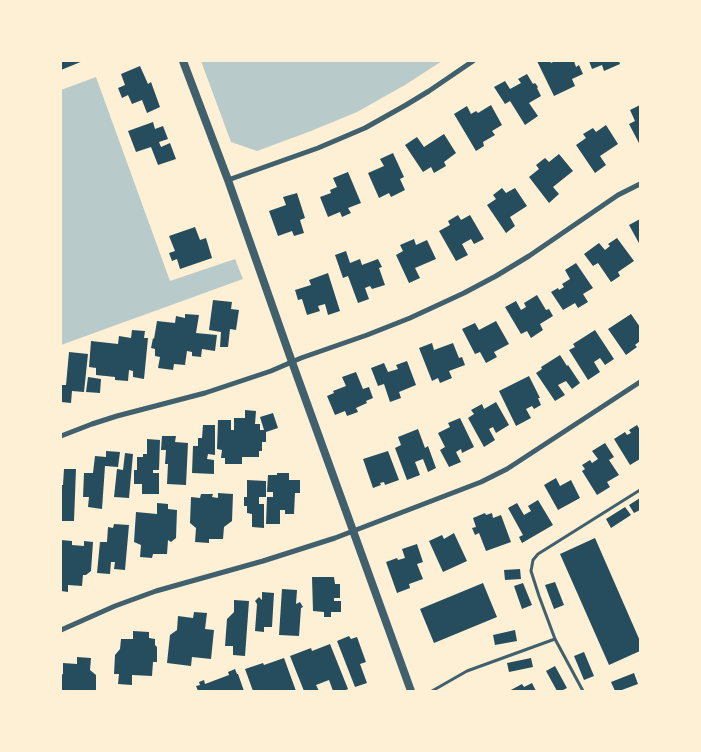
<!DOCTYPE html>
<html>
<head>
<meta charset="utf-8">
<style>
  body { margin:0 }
  #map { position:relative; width:701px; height:752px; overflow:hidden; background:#fdf0d5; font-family:"Varela Round",sans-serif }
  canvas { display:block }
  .frame { position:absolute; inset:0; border:62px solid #fdf0d5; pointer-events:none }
</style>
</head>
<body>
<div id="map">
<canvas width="701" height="752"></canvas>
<div class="frame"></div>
</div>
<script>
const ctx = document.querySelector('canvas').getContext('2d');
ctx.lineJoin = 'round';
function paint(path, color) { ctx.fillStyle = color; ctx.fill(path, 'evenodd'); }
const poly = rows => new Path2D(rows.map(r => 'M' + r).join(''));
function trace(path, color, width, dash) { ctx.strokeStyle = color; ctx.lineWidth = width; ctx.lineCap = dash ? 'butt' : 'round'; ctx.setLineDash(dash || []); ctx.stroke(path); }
const green = poly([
  [201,61,442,61,405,85,357,112,311,131,257,151,231,142],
  [96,77,170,281,235,259,243,279,61,345,61,90]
]);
const building = poly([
  [61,61,83,61,61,70],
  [537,61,550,61,551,63,555,61,574,61,576,67,579,65,583,74,572,79,575,86,554,96],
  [589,61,619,61,620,64,604,71,602,65,592,69],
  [140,66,148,84,151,82,160,107,147,113,142,100,132,104,128,95,122,98,118,88,125,85,121,74],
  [527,74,533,84,535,83,538,87,537,88,541,96,529,103,538,116,525,125,510,101,505,104,494,87,505,81,510,89,521,83,518,79],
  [491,105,502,125,492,131,495,135,483,142,484,146,476,151,454,114,467,106,471,114,476,111,478,113],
  [640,105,640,145,629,124,635,121,630,110],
  [153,122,155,129,163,126,168,139,159,142,161,147,170,143,176,159,158,165,151,147,136,152,128,131],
  [606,125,618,144,600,156,606,165,595,173,576,145,586,138,583,134,593,128,596,132],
  [444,134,456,153,444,162,446,166,434,173,431,167,423,172,405,145,417,137,424,147],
  [393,153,404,177,400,179,405,190,391,197,389,193,379,198,368,173,384,166,380,159],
  [559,154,573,171,553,187,559,194,549,203,529,177,539,169,536,165,545,158,549,162],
  [348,172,361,203,348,208,351,213,342,217,340,212,328,217,320,197,331,193,330,190,337,187,333,178],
  [502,188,506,193,515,188,527,206,510,217,515,226,506,233,487,205,496,199,493,195],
  [297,193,305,218,300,220,304,233,294,236,292,231,278,236,269,211,286,205,283,197],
  [458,215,461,220,470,215,484,239,474,244,471,239,462,244,468,255,456,261,439,231,450,225,448,221],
  [640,219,640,245,629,225],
  [195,227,200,240,206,238,212,258,180,269,177,259,172,261,169,253,175,251,169,236],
  [617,238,634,261,618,272,620,276,611,282,598,263,593,266,584,254,599,243,605,250,610,246,608,244],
  [414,239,416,245,427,240,436,259,415,268,420,278,409,283,396,255,403,251,400,245],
  [346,251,350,263,360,259,362,265,378,259,382,267,379,268,385,285,372,289,370,286,365,288,369,299,358,303,348,276,343,278,335,255],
  [576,263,593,288,583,294,588,302,578,308,575,303,563,310,551,292,558,288,559,290,564,287,562,284,570,279,565,270],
  [328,273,340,311,328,315,325,304,318,306,320,311,307,315,302,299,298,300,295,290,311,285,309,280],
  [537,295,546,310,549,309,553,316,540,324,543,330,531,338,527,331,521,334,505,307,516,301,521,310,526,307,524,303],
  [213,300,232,302,231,309,239,310,236,330,230,329,228,347,220,347,221,332,209,330],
  [185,314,199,315,196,333,217,335,215,351,202,349,201,357,192,356,192,352,187,351,185,365,174,364,173,370,158,368,160,357,155,356,155,349,151,348,153,338,154,339,157,321,175,323,176,316,185,318],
  [631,314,640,327,640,341,635,345,637,347,626,355,608,329],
  [496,321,509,344,494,352,497,357,486,363,480,352,475,354,462,329,475,323,479,330],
  [132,330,145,331,144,338,148,338,144,379,133,377,133,371,129,370,128,381,115,380,115,377,96,375,96,368,89,367,91,341,118,344,119,336,131,338],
  [595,330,614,359,605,365,600,358,594,362,600,372,588,380,569,350,575,347,573,344],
  [432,343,434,350,453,343,459,358,462,357,465,365,449,371,452,378,440,383,438,378,432,381,419,348],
  [69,352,88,354,84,392,72,391,71,403,61,402,61,385,66,385],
  [560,355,567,366,568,365,580,383,572,389,566,381,558,385,565,395,555,401,536,373,542,369,541,367],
  [407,361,416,385,399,392,401,398,390,402,384,384,378,386,371,368,384,363,388,372,398,369,396,365],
  [356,372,363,389,369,387,373,398,366,401,367,403,356,408,358,412,347,416,345,411,335,415,327,396,334,393,333,391,346,386,342,377],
  [529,376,540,398,538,398,541,405,534,409,532,406,526,409,531,418,516,426,499,391],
  [88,377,101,379,100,393,86,392],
  [496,402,509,425,496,433,493,427,489,429,495,440,484,447,468,418,474,414,471,410,482,404,484,409],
  [245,410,256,411,255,424,260,424,260,430,264,430,260,417,273,413,278,428,266,432,266,442,262,442,262,451,259,451,259,457,242,457,242,464,225,464,225,458,221,458,222,450,217,449,218,420,231,420,231,430,234,430,234,418,245,418],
  [460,418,474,447,462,453,461,449,456,452,461,462,449,467,440,450,445,447,438,433,450,427,448,423],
  [203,425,215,425,215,455,208,454,207,459,214,460,214,474,192,473,193,446,198,446,198,438,202,438],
  [637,425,640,430,640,459,630,465,614,439,625,432,627,435,631,433,629,430],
  [418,429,425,448,428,446,436,468,428,472,423,459,415,462,420,475,407,480,395,448,401,445,398,437],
  [162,436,176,436,175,442,188,443,186,485,167,484,168,464,165,464,166,450,161,450],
  [147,439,160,440,159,470,153,470,153,473,159,473,159,494,142,494,142,484,134,484,134,470,137,470,137,457,143,457,143,454,147,454],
  [605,443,614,457,609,460,619,475,607,482,610,487,597,495,582,471,585,469,582,465,590,460,592,463,598,459,592,451],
  [106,451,120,452,118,467,105,466,102,509,88,507,89,497,83,497,84,473,93,473,95,456,106,457],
  [388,451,399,480,385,485,384,482,380,483,381,485,373,488,363,459],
  [125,453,133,454,129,498,114,497,117,469,123,470],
  [64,469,76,469,74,521,61,521,61,485,63,485],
  [277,473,289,473,289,480,300,480,300,493,295,493,294,514,285,514,285,510,280,510,280,524,266,524,267,497,273,497,273,492,267,492,268,475,277,475],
  [556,478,560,486,571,480,580,498,558,510,544,485],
  [247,480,266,481,266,497,259,497,259,504,264,504,264,528,252,527,252,514,247,513,247,506,244,506,244,497,247,497],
  [218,493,233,494,232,521,224,527,223,539,209,539,209,543,195,542,196,528,190,523,191,497,200,498,201,494,213,494,212,497,218,498],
  [640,498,640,510,634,513,629,505],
  [538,500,553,525,522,543,519,537,523,535,508,508,517,503,524,515,531,511,528,506],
  [157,503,168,504,168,509,177,510,176,538,171,542,168,540,167,554,153,554,152,558,140,557,141,545,134,542,136,512,157,514],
  [625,507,631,515,611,528,606,519],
  [485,513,486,515,492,513,493,518,501,515,511,542,486,551,479,533,475,535,472,528,476,527,473,518],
  [114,524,129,525,125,570,114,569,115,562,111,562,110,574,97,573,100,542,107,542,108,527,113,528],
  [454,533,467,561,443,572,429,541,442,535,444,539],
  [595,538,640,641,640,651,609,665,560,554],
  [61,540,72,541,72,545,84,546,84,541,93,542,91,571,86,575,83,575,82,586,68,585,68,592,61,591],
  [417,544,423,562,417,564,423,579,409,584,410,588,397,593,386,562,397,558,398,560,405,558,402,549],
  [520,569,521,579,505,580,504,570],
  [312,577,334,577,335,584,340,584,340,598,334,598,334,601,341,601,341,612,331,612,331,617,324,617,324,612,313,611],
  [555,582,564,605,554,609,545,585],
  [483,583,497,617,434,643,420,609],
  [523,583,532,605,522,609,514,586],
  [282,589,297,590,296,604,300,602,303,607,301,608,299,636,279,635],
  [262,592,274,593,272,627,264,627,264,632,255,631,257,604,255,601,259,597,262,600],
  [234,600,249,601,245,656,233,655,233,646,225,646,227,619,234,612],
  [194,612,207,613,205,629,214,630,211,659,192,657,191,666,167,663,170,635,177,630,178,616,193,618],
  [515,630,517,641,495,645,493,635],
  [133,631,149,632,149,638,155,639,155,645,157,647,157,662,153,662,152,676,132,675,132,685,118,684,119,674,114,674,115,655,120,649,121,639,133,639],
  [349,636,351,639,357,637,366,662,360,664,367,683,355,687,337,641],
  [330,644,348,689,344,691,333,691,329,680,316,685,319,691,304,691,290,656,311,648,312,651],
  [584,652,594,676,584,680,574,656],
  [77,657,91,658,90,670,96,675,96,691,61,691,61,675,63,674,63,663,77,664],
  [284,658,296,691,253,691,245,669,263,663,264,665],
  [531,658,533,667,509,672,507,663],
  [555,666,567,688,561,691,557,691,546,671],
  [235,669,237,674,238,674,244,691,198,691,196,686,200,685,199,682,204,680,205,684,229,675,228,672],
  [634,673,638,684,619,691,615,691,611,682],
  [532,683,536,691,509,691,522,684,524,687]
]);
const service = poly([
  [432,691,467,671,555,639],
  [583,691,555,639,539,596,531,571,533,560,538,554,640,490]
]);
const minor = poly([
  [228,180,318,148,365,128,406,105,429,91,473,61],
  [61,436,92,424,117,416,205,393,271,371,301,358,367,335,410,318,464,293,496,276,529,256,618,195,640,184],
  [61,630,115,606,156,591,263,561,335,538,481,482,507,469,640,382]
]);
const tertiary = poly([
  [183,61,228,180,292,362,411,691]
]);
paint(green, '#b9caca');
paint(building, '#264d5e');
trace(service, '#3f606c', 3);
trace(minor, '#3f606c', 5);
trace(tertiary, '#3f606c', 8);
</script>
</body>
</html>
